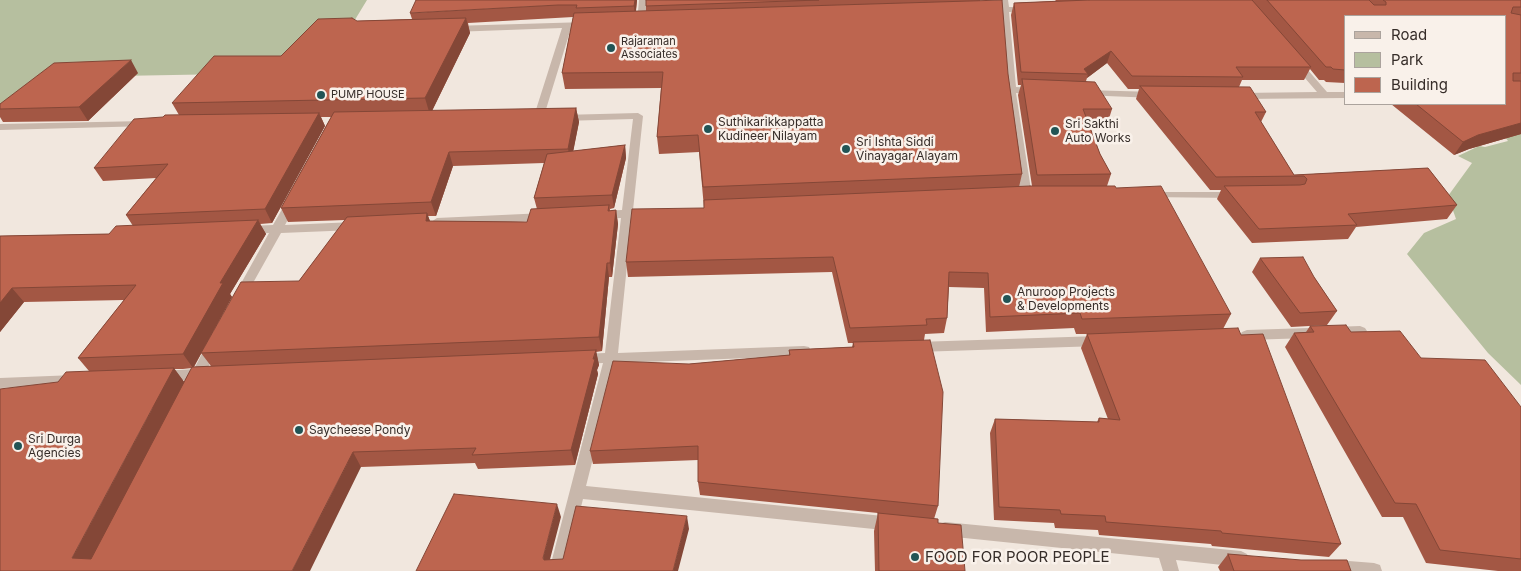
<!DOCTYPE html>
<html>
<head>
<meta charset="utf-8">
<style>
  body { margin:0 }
  #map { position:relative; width:1521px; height:571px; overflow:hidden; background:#f1e7de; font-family:Inter,sans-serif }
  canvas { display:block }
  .legend { position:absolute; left:1344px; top:15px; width:162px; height:90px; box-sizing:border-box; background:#f9f1ea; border:1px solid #aba39d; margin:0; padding:6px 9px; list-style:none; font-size:15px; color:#362d29 }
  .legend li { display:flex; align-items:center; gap:10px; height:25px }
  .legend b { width:25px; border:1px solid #aba39d }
</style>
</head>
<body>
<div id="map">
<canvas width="1521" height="571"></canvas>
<ul class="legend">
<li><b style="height:6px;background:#c8b7ab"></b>Road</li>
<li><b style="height:14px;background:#b6bf9f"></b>Park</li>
<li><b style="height:14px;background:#bd654f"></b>Building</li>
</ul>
</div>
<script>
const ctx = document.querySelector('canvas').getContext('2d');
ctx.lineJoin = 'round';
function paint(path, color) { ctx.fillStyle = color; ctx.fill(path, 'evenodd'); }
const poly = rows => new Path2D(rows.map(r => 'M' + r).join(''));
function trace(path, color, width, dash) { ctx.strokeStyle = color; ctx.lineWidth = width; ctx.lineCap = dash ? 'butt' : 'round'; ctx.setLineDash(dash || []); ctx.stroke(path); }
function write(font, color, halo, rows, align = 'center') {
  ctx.font = font + ' Inter,sans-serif'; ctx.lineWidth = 5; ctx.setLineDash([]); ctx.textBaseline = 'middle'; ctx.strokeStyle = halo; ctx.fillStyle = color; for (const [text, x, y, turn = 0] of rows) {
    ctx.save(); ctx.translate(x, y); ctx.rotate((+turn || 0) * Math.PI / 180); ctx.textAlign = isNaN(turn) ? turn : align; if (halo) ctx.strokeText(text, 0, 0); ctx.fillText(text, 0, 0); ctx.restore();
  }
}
const green = poly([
  [0,0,367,0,353,23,284,73,62,77,0,107],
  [1521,132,1521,385,1488,353,1407,254,1424,233,1456,219,1448,196,1472,163,1458,156,1479,146,1485,147,1508,141,1502,133]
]);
const street = poly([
  [639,0,647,0,645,23,641,26,637,23,639,0],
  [1000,0,1008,0,1009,7,1030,7,1034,9,1030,11,1009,12,1016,87,1035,88,1040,91,1035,94,1016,93,1032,196,1026,199,1020,196,1006,90,1001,12,987,12,983,10,987,8,1000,7,1000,0],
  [587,22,590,23,590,27,571,28,543,119,538,122,533,119,562,28,452,32,448,29,452,26,587,22],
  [1297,60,1300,61,1327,92,1345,92,1345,98,1240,99,1235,96,1240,93,1317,92,1292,63,1297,60],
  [1085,90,1155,92,1160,95,1155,98,1082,95,1082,91,1085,90],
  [638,113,643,116,633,210,647,209,653,213,647,217,632,217,618,353,804,346,809,347,811,351,809,355,804,356,617,363,586,486,893,517,899,519,901,524,899,529,893,531,583,499,565,571,549,571,603,363,582,364,577,363,575,359,577,355,582,354,605,353,621,218,600,219,594,215,600,211,622,210,633,119,562,121,557,118,562,115,638,113],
  [145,121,150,124,149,126,0,130,0,124,145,121],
  [1149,192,1237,192,1243,195,1237,198,1145,197,1143,195,1145,193,1149,192],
  [293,196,299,199,285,225,355,222,361,226,355,230,281,233,244,299,236,299,234,296,269,233,247,234,241,230,247,226,273,225,289,197,293,196],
  [545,213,551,217,549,220,437,226,431,222,437,218,545,213],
  [1360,326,1365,328,1367,331,1365,334,1360,336,1334,337,1329,335,1327,332,1329,329,1334,327,1360,326],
  [1309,328,1314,330,1316,333,1314,336,1309,338,1247,340,1242,338,1240,335,1242,332,1247,330,1309,328],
  [1099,336,1104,338,1106,341,1104,344,1099,346,917,352,912,351,910,347,912,343,917,342,1099,336],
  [214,339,219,340,221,344,207,369,212,374,210,378,202,379,200,384,195,385,190,384,188,380,162,381,157,380,155,376,157,372,162,371,194,369,209,340,214,339],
  [75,375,80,376,82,380,80,384,75,385,0,388,0,378,75,375],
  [945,522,1241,551,1247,554,1249,559,1247,564,1241,567,1176,560,1179,571,1163,571,1159,558,945,536,939,534,937,529,939,524,945,522],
  [1336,560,1374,563,1380,565,1382,571,1329,571,1328,568,1330,562,1336,560]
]);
const wall = poly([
  [637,0,636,11,646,11,646,0,980,0,1008,74,1022,174,1019,187,1032,186,1018,95,1021,85,1018,85,1011,15,1014,3,1056,1,1055,0,1521,0,1521,134,1469,149,1454,155,1391,104,1505,104,1345,16,1345,83,1326,82,1324,80,1319,80,1310,69,1304,80,1242,80,1239,87,1266,112,1261,122,1294,175,1428,168,1457,205,1447,219,1356,227,1348,239,1252,243,1217,199,1221,190,1210,190,1136,99,1139,89,1128,89,1107,63,1087,78,1086,81,1112,109,1107,125,1089,125,1100,154,1111,174,1107,186,1116,188,1231,314,1223,329,1341,544,1329,557,1212,546,1211,544,1099,535,1098,530,1055,528,1054,523,994,520,990,433,995,419,1097,422,1099,418,1108,419,1081,348,1087,334,1076,334,1074,328,986,332,984,288,949,287,947,318,944,333,925,334,924,340,938,506,934,519,938,523,965,571,875,571,874,531,878,513,700,495,698,482,698,460,593,464,590,451,689,364,789,355,789,350,852,347,853,343,848,343,832,272,628,277,626,262,704,208,699,152,659,154,657,137,661,88,565,89,562,73,573,17,468,23,470,33,432,111,576,108,579,122,573,151,625,145,626,158,614,208,610,209,610,211,616,210,618,224,612,277,609,277,602,351,596,352,599,365,597,370,598,374,575,465,478,469,475,463,361,467,58,382,89,371,78,358,124,300,24,302,0,332,0,236,109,234,133,226,126,215,156,178,103,181,94,168,163,117,179,115,172,103,281,56,357,21,412,19,410,13],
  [321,117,331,117,281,208,288,222,345,220,299,281,201,353,211,366,194,367,232,297,230,294,266,234,260,224,272,223,325,126],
  [544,163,534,198,537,209,527,222,430,221,428,216,436,216,453,166],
  [192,368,184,382,174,369,183,369],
  [138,73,88,121,3,122,0,117,0,104],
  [1260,258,1314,277,1337,311,1327,325,1291,327,1252,272],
  [1310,326,1351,332,1421,358,1521,407,1521,571,1498,571,1426,563,1403,517,1382,517,1285,347,1294,333,1306,332],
  [1228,554,1351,571,1220,571,1218,567]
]);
const shadedWall = poly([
  [635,0,637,0,635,18,634,6],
  [466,18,470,33,430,115,425,98],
  [1111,51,1107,63,1087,78,1088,74,1084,69],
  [131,60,138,73,88,121,79,107],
  [576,108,579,122,571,163,568,149],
  [319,113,325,126,272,223,265,209],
  [1521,123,1521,134,1469,149,1454,155,1463,142,1478,135],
  [625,145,626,158,614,208,612,195],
  [449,152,453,166,436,216,431,202],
  [616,210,618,224,612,277,610,263],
  [427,213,432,227,426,221],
  [258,220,266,234,230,294,232,297,193,368,183,354,220,283],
  [607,263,609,277,602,351,599,337],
  [12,288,24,302,0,332,0,303],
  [596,350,599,365,597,370,598,374,575,465,571,450],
  [174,368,185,383,87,571,72,558],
  [353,452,361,467,310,571,292,571],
  [557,504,561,517,547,571,543,558],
  [687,516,689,529,678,571,673,571]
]);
const building = poly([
  [416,0,635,0,634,6,576,8,577,5,558,5,410,13,416,0],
  [646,0,819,0,646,6,646,0],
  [1002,0,1008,74,1022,174,703,187,698,135,657,137,663,72,562,73,574,13,1002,0],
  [1089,0,1252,0,1311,67,1236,67,1243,77,1132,76,1111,51,1084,69,1088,74,1021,72,1014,3,1089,0],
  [1267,0,1369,0,1374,5,1386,5,1386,2,1383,0,1521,0,1521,7,1513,7,1511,13,1521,15,1521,73,1513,73,1513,81,1521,81,1521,123,1478,135,1463,142,1416,104,1505,104,1505,16,1345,16,1345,70,1333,69,1331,67,1326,67,1267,0],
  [352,18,357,21,466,18,425,98,172,103,214,56,281,56,318,19,352,18],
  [131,60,79,107,0,109,0,104,54,63,131,60],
  [1022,79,1095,82,1112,109,1083,109,1100,154,1111,174,1037,175,1022,79],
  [1140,86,1250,87,1266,112,1255,112,1294,175,1428,168,1457,205,1348,214,1357,225,1259,229,1224,186,1300,185,1305,184,1307,179,1304,176,1216,177,1140,86],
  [576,108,568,149,449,152,431,202,281,208,334,112,576,108],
  [319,113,265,209,126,215,168,164,94,168,134,119,163,117,165,115,319,113],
  [625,145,612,195,534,198,547,154,625,145],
  [1030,186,1115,186,1116,188,1161,186,1231,314,1082,319,1080,313,990,317,988,273,949,272,947,318,926,319,927,325,850,328,833,257,626,262,632,209,704,208,704,200,1030,186],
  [609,205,608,211,616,210,610,263,607,263,599,337,201,353,241,282,299,281,347,217,427,213,426,221,527,222,531,209,609,205],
  [258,220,220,283,223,283,183,354,78,358,136,285,12,288,0,303,0,236,109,234,116,226,258,220],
  [1303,257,1314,277,1337,311,1300,313,1260,258,1303,257],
  [1346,325,1351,332,1400,331,1421,358,1485,360,1521,407,1521,559,1440,550,1416,504,1395,503,1294,333,1314,332,1310,326,1346,325],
  [1238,328,1241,335,1263,334,1341,544,1222,533,1221,531,1106,522,1105,516,1061,514,1060,510,999,507,995,419,1099,422,1099,418,1120,420,1087,334,1238,328],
  [930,340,943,392,938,506,698,482,698,446,590,451,613,361,689,364,790,355,789,350,854,347,853,342,930,340],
  [596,350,593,359,595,359,571,450,472,455,476,448,353,452,292,571,0,571,0,389,58,382,66,372,174,368,72,558,91,559,192,367,596,350],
  [454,494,557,504,543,558,544,560,563,559,576,506,687,516,673,571,416,571,454,494],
  [878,513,938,519,938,523,961,525,965,571,879,571,878,513],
  [1228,554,1301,560,1347,560,1351,571,1234,571,1228,554]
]);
const markers = [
  [611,48,5,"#225455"],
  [321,95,5,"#225455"],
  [708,129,5,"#225455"],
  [1055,131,5,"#225455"],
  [846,149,5,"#225455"],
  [1007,299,5,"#225455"],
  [299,430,5,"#225455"],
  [18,446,5,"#225455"],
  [915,557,5,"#225455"]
];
const farPoinames = [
  ["Rajaraman",621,42],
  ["Associates",621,55],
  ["PUMP HOUSE",331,95]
];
const poiNames = [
  ["Suthikarikkappatta",718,122],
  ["Kudineer Nilayam",718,136],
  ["Sri Sakthi",1065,124],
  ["Auto Works",1065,138],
  ["Sri Ishta Siddi",856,142],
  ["Vinayagar Alayam",856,156],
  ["Anuroop Projects",1017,292],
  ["& Developments",1017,306],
  ["Saycheese Pondy",309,430],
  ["Sri Durga",28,439],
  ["Agencies",28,453]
];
const nearPoinames = [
  ["FOOD FOR POOR PEOPLE",925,557]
];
paint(green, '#b6bf9f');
paint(street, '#c8b7ab');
paint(wall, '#a35744');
paint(shadedWall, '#844737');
paint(building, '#bd654f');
trace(building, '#844737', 1);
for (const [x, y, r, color] of markers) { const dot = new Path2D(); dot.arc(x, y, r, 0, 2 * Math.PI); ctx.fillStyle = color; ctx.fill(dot); trace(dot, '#f9f1ea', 2); }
write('11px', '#362d29', '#f9f1ea', farPoinames, 'left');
write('12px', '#362d29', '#f9f1ea', poiNames, 'left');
write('15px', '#362d29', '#f9f1ea', nearPoinames, 'left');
</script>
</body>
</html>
